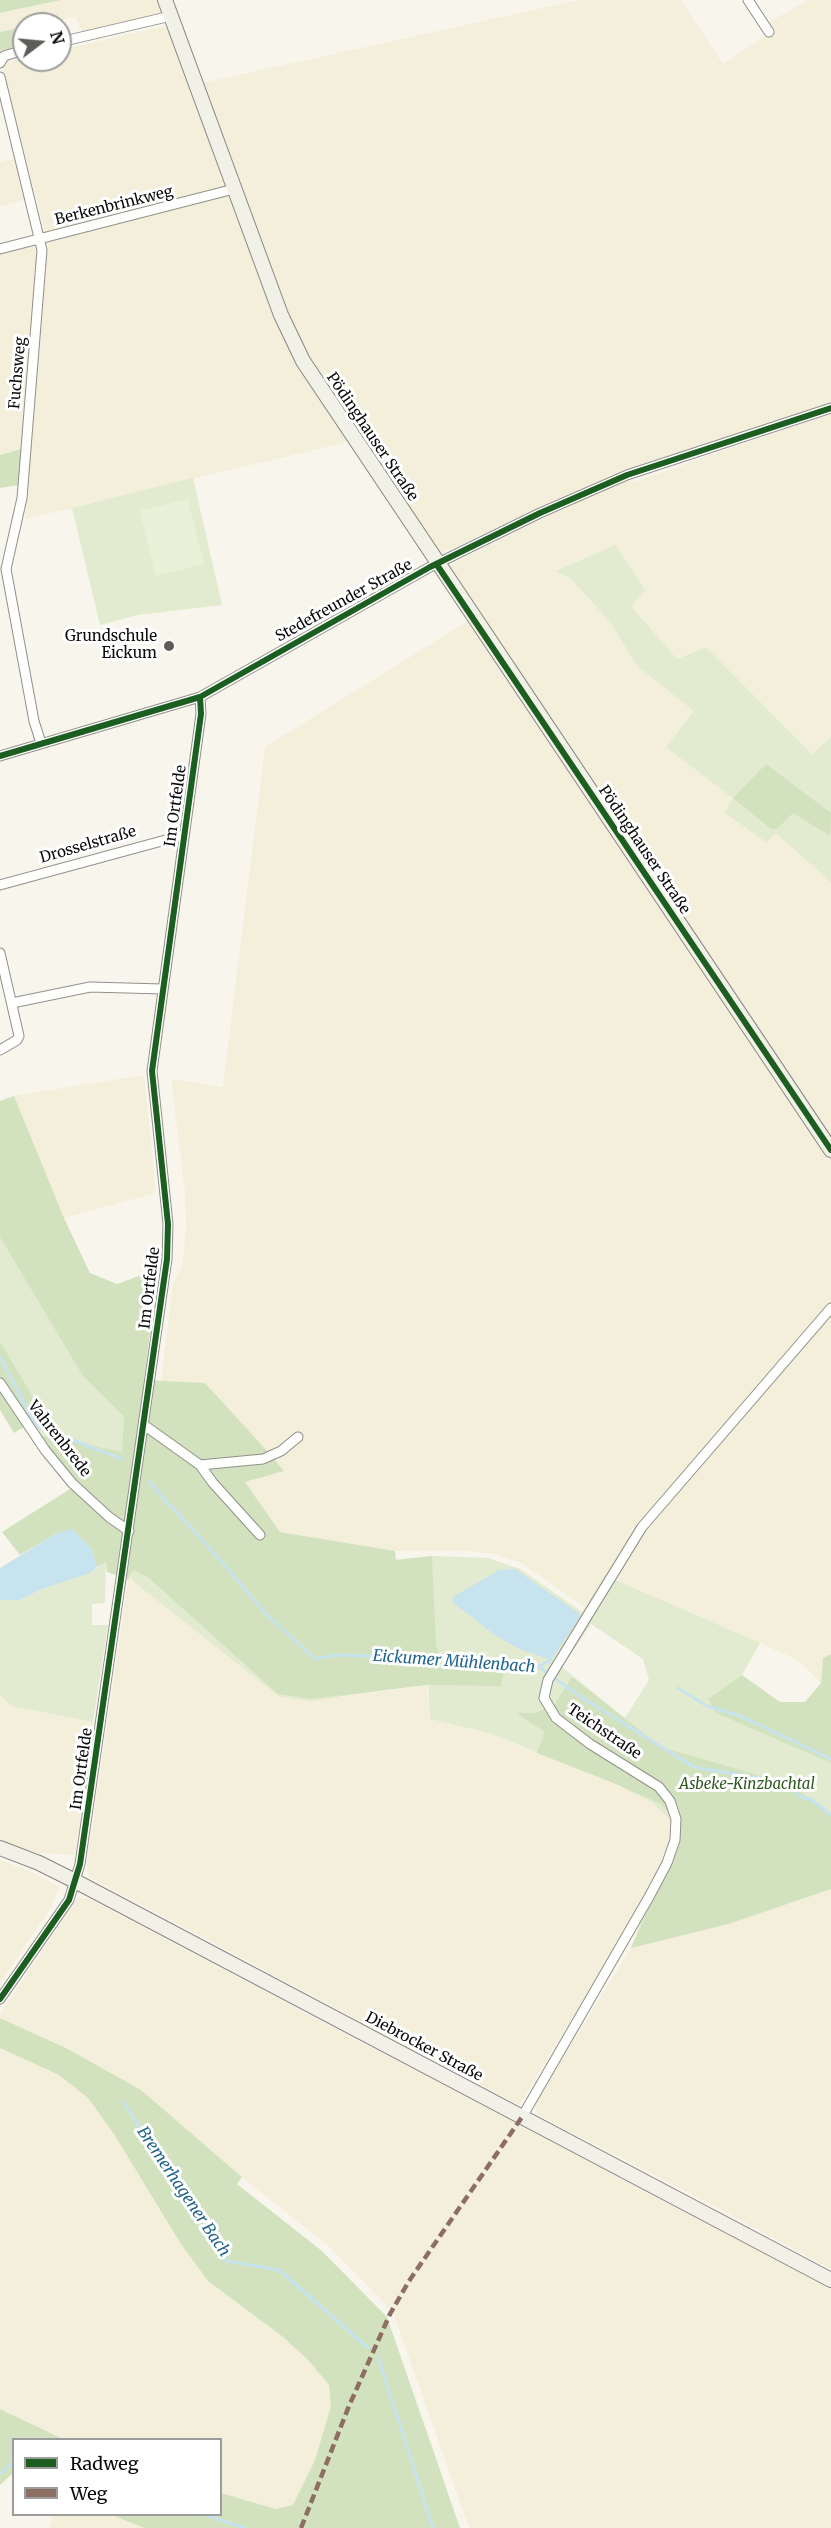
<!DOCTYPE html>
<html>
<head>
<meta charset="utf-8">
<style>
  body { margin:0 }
  #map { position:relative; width:831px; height:2528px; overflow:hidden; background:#f8f5ed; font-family:Merriweather,serif }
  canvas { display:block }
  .legend { position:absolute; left:12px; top:2438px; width:210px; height:78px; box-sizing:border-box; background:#fff; border:2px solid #9d9d9d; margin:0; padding:8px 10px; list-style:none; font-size:18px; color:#0a0a0a }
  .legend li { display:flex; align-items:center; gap:12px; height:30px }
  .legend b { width:30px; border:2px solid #9d9d9d }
  .north { position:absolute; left:12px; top:12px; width:60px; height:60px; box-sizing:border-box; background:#fff; border:2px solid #9d9d9d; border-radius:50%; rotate:74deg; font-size:16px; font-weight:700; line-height:24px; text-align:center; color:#0a0a0a }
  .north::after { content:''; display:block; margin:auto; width:21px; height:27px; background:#5d5c59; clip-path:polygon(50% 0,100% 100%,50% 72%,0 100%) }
</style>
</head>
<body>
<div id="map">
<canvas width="831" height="2528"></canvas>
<ul class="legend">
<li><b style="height:8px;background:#1b5e20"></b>Radweg</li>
<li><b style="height:8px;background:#8d6e63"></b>Weg</li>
</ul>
<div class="north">N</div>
</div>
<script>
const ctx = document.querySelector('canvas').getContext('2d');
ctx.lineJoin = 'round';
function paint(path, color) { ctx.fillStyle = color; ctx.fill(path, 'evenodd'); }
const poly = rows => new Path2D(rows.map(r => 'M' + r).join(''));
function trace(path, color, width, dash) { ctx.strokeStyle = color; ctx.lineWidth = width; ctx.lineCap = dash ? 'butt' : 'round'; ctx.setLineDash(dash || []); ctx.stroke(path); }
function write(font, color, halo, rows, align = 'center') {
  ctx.font = font + ' Merriweather,serif'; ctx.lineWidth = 6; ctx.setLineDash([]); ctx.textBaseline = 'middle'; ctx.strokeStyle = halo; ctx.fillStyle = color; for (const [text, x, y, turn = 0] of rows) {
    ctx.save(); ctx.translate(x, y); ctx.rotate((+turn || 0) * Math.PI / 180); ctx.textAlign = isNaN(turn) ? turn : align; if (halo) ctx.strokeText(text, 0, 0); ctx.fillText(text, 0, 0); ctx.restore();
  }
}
const farmland = poly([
  [61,0,157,0,163,16,83,33,75,17,41,24,24,24,24,27,0,32,0,13],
  [579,0,681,0,723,64,774,30,769,22,809,0,831,0,831,404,627,469,537,508,450,550,438,552,320,377,293,329,202,83],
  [170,25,281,331,297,363,351,441,25,519,48,244,1,63,24,58,24,60,60,60,60,50],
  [16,158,27,199,0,206,0,162],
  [38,245,21,449,0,455,0,254],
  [831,413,831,737,812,754,706,647,677,659,631,606,571,579,610,622,637,666,695,711,666,747,831,836,831,1653,823,1658,821,1683,796,1659,606,1575,585,1607,521,1563,495,1554,467,1551,395,1551,280,1532,245,1482,283,1470,205,1383,161,1381,173,1284,182,1267,186,1230,185,1192,171,1079,223,1087,265,747,476,616,452,576,450,568,456,562,547,516,628,480,637,481],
  [144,1075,156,1193,64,1218,14,1096],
  [133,1569,341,1697,427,1685,430,1719,489,1733,616,1784,661,1804,673,1818,673,1842,618,1942,519,2105,89,1877,87,1863,128,1580],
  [0,1695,11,1706,93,1722,75,1855,38,1853,0,1840],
  [0,1860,34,1873,59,1887,51,1908,0,1983],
  [831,1889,831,2269,720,2209,538,2115,534,2104,631,1948,728,1924],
  [78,1898,87,1898,831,2289,831,2528,469,2528,393,2312,327,2245,242,2177,141,2090,66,2048,0,2018,0,2014],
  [0,2048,59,2075,88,2098,114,2134,208,2281,283,2337,308,2360,329,2385,331,2406,315,2460,293,2505,276,2509,221,2493,220,2440,63,2439,0,2409],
  [54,2514,112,2515,144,2528,49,2528]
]);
const green = poly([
  [193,478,222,605,138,615,100,625,72,508],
  [615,545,645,590,631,606,677,659,706,647,812,754,831,737,831,882,776,833,766,842,725,813,733,798,666,747,694,711,637,666,610,622,571,579,556,571],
  [0,1102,63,1217,97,1292,143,1381,243,1481,279,1534,395,1560,432,1556,488,1558,520,1569,582,1612,605,1575,760,1643,742,1675,736,1679,779,1703,806,1703,822,1684,831,1655,831,1889,728,1924,631,1948,672,1841,670,1819,653,1803,614,1783,489,1733,430,1719,428,1684,310,1701,280,1697,134,1582,44,1435,41,1435,34,1422,35,1411,0,1355],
  [591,1624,643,1659,649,1680,625,1718,562,1667],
  [106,1562,105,1603,92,1604,92,1625,108,1625,93,1722,11,1706,0,1695,0,1600,20,1600,42,1589,89,1573]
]);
const forest = poly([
  [0,0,61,0,0,13],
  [24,27,24,45,0,51,0,32],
  [21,449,19,485,0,488,0,455],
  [766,764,831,813,830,836,793,813,777,829,771,829,733,798],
  [14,1096,64,1218,90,1273,117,1284,158,1269,144,1380,205,1383,269,1453,284,1471,245,1482,280,1532,395,1551,396,1560,432,1556,436,1645,443,1662,505,1665,501,1686,427,1685,311,1699,278,1694,149,1578,133,1570,128,1580,107,1572,106,1562,97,1567,92,1549,57,1533,20,1555,2,1532,70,1489,26,1426,14,1433,0,1410,0,1342,36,1402,34,1422,41,1435,122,1452,124,1416,83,1376,0,1237,0,1101],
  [831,1654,831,1763,716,1713,708,1699,742,1675,780,1702,805,1702,821,1683,823,1658],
  [572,1677,661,1747,789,1784,831,1814,831,1889,728,1924,631,1948,680,1840,673,1818,661,1804,616,1784,537,1753,545,1732,516,1713,535,1713,555,1704],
  [0,2018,66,2048,141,2090,242,2177,237,2184,322,2251,387,2317,460,2528,144,2528,112,2515,220,2514,221,2493,276,2509,293,2505,315,2460,331,2406,329,2385,308,2360,283,2337,208,2281,181,2244,114,2134,88,2098,59,2075,0,2048],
  [0,2409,63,2439,14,2440,13,2473,0,2485]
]);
const pitch = poly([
  [188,499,204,564,156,576,140,511]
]);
const water = poly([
  [72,1529,92,1549,97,1567,90,1573,42,1589,20,1600,0,1600,0,1568,57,1533],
  [515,1569,581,1615,551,1660,519,1649,495,1635,452,1602,453,1597,499,1570]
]);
const stream = poly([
  [0,1357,36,1426,122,1459],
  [149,1482,223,1563,265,1613,315,1659,336,1655,435,1658,489,1667,539,1667,581,1697,694,1767,776,1781,783,1785,790,1786,799,1796,812,1800,831,1815],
  [539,1666,551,1660],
  [678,1688,707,1706,738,1715,831,1759],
  [123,2102,227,2261,279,2270,368,2348],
  [378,2357,433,2528],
  [0,2474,14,2461],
  [202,2514,245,2528]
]);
const street = poly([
  [748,0,769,32],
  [60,42,171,16],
  [0,63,4,56,24,50],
  [0,77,42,250,22,498,6,569,34,721,41,743],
  [0,249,234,189],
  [0,756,200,697,430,567,540,513,627,475,831,408],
  [0,885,184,835],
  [0,953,19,1036,17,1040,0,1050],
  [12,1003,90,987,163,989],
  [0,1383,45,1450,72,1483,109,1517,129,1531],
  [144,1425,200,1465,213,1483,260,1535],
  [200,1465,263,1459,281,1451,298,1437],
  [0,1999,69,1900,80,1864,167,1259,168,1224,152,1071,201,714,200,697],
  [522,2117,649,1897,667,1863,675,1840,676,1819,670,1801,659,1787,590,1744,556,1718,544,1698,548,1680,642,1527,831,1308]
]);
const secondary = poly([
  [165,0,281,315,303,361,831,1150],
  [0,1848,39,1863,75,1881,831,2280]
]);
const quiet = poly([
  [301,2528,349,2406,390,2314,409,2281,522,2117]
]);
const cycleway = poly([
  [437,565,831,1150],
  [0,756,200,697,430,567,540,513,627,475,831,408],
  [0,1999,69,1900,80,1864,167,1259,168,1224,152,1071,201,714,200,697]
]);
const markers = [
  [169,646,6,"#5d5c59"]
];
const streetNames = [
  ["Berkenbrinkweg",114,206,-14],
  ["Fuchsweg",18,373,-85],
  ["Pödinghauser Straße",372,437,56],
  ["Stedefreunder Straße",344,601,-29],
  ["Im Ortfelde",176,806,-82],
  ["Drosselstraße",88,845,-16],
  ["Pödinghauser Straße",644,850,56],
  ["Im Ortfelde",150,1288,-83],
  ["Vahrenbrede",59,1439,52],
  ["Teichstraße",604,1732,34],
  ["Im Ortfelde",82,1769,-82],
  ["Diebrocker Straße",424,2047,28]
];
const poiNames = [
  ["Grundschule",157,637],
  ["Eickum",157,654]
];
const parkNames = [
  ["Asbeke-Kinzbachtal",747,1785]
];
const waterNames = [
  ["Eickumer Mühlenbach",454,1662,4],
  ["Bremerhagener Bach",183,2192,56]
];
paint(farmland, '#f3efdb');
paint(green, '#e2ebcf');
paint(forest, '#d3e2be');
paint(pitch, '#ebf0d8');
paint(water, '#c7e3ee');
trace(stream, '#c7e3ee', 3);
trace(street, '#91908c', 11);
trace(secondary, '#888683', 16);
trace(street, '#fefefc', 9);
trace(secondary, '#f2f1e8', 14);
trace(quiet, '#8d6e63', 4.5, [9, 4.5]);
trace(cycleway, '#1b5e20', 6);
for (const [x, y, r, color] of markers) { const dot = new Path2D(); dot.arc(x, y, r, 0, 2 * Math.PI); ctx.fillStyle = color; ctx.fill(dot); trace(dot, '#fff', 2); }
write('15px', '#0a0a0a', '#fff', streetNames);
write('15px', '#0a0a0a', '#fff', poiNames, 'right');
write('italic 15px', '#305922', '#fff', parkNames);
write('italic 16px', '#21648d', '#fff', waterNames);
</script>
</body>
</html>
